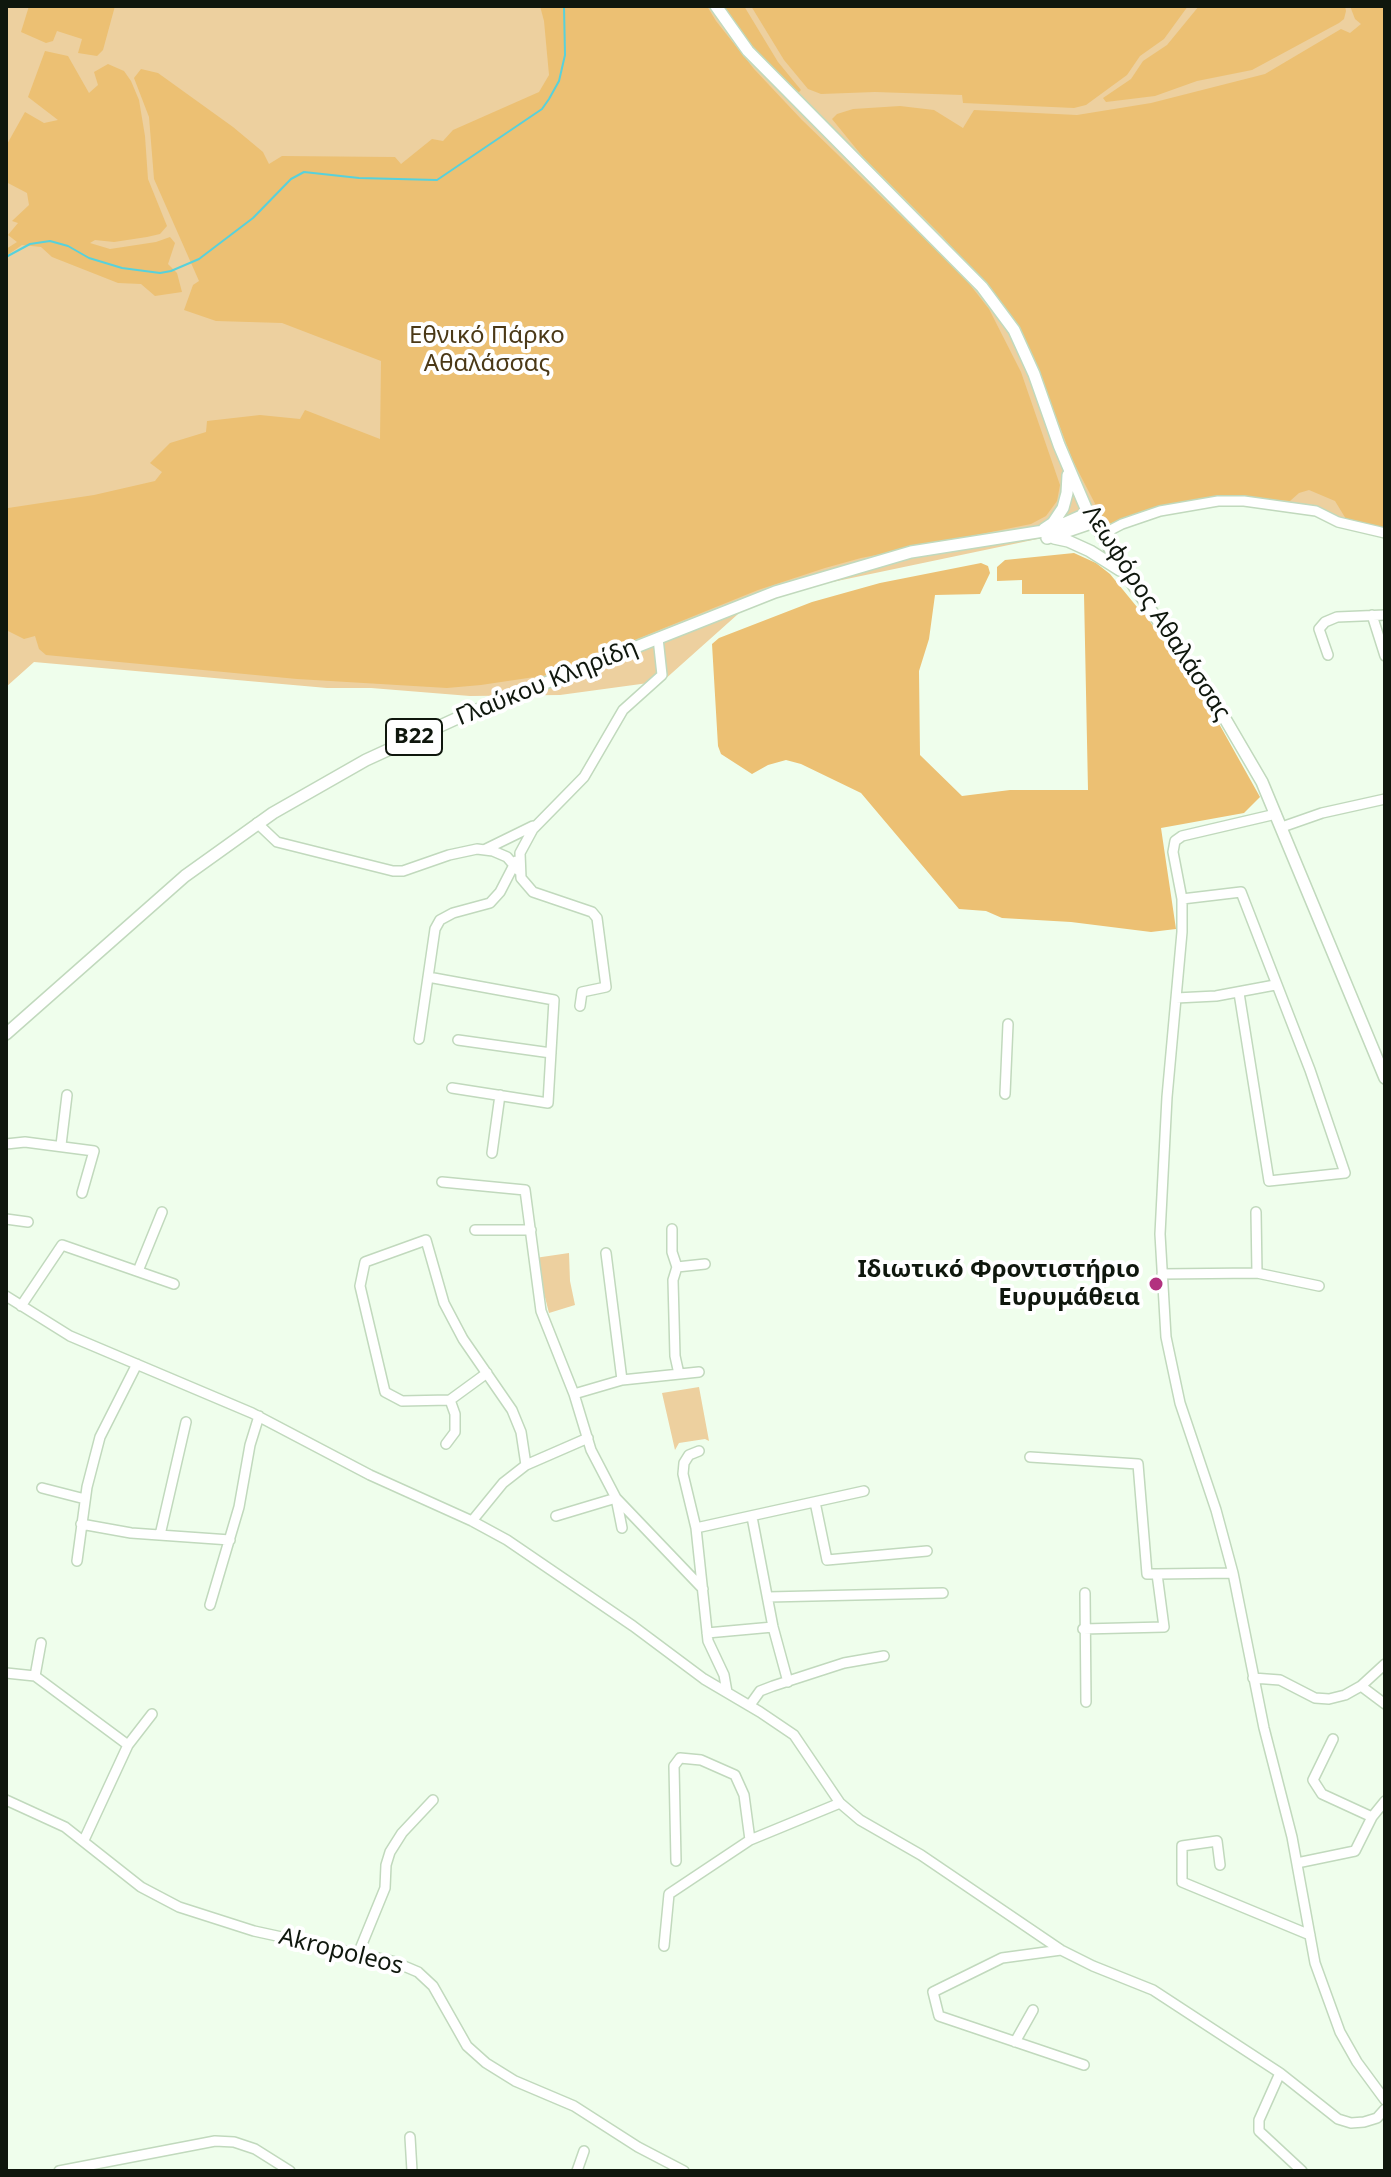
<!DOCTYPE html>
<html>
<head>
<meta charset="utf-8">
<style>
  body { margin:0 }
  #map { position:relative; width:1391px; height:2177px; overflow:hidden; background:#effeec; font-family:"Noto Sans",sans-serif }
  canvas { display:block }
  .frame { position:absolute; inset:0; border:8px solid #0f170d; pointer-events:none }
</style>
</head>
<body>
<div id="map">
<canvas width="1391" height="2177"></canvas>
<div class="frame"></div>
</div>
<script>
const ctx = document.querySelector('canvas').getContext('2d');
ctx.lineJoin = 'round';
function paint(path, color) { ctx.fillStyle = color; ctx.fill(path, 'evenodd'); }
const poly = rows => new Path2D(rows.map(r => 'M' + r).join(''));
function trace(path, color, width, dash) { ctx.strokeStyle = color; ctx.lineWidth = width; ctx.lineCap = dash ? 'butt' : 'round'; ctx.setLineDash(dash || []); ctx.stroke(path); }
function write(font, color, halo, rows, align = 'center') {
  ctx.font = font + ' "Noto Sans",sans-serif'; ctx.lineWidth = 8; ctx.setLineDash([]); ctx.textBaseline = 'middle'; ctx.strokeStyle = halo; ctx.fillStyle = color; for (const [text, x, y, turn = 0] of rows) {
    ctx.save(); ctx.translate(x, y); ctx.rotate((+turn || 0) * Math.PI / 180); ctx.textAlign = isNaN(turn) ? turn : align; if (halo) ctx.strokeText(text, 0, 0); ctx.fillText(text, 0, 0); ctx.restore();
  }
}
const green = poly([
  [6,6,1385,6,1385,531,1249,494,1120,514,1066,533,756,598,663,681,560,695,470,696,371,688,327,688,34,662,6,687],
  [569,1253,570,1281,575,1305,549,1313,535,1258],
  [699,1387,709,1441,705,1439,679,1443,675,1450,662,1393]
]);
const forest = poly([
  [29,6,115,6,103,50,97,56,78,53,82,39,57,31,53,41,46,43,21,32],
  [540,6,707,6,716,21,754,69,802,120,964,277,989,309,1021,372,1060,485,1057,501,1046,516,1031,524,861,558,825,568,758,590,548,675,481,685,447,688,297,679,46,655,39,649,35,636,24,639,6,630,8,508,94,495,155,481,162,472,150,463,170,443,206,432,207,421,260,415,300,419,305,410,380,439,381,361,282,323,216,321,184,310,193,285,199,281,154,179,149,117,134,78,141,69,158,73,233,127,263,152,269,164,282,156,395,157,401,164,432,139,443,141,453,130,539,92,549,75,544,21],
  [724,6,744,6,778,62,801,90,798,93,754,49],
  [751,6,1188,6,1164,39,1140,56,1127,75,1086,105,1074,108,963,103,962,95,875,92,821,94,808,89,784,60],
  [1199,6,1345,6,1346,11,1344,19,1339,23,1252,70,1197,81,1155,96,1106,102,1103,98,1131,79,1143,61,1167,45],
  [1350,6,1385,6,1385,528,1346,519,1335,501,1309,490,1299,493,1290,501,1247,498,1201,500,1168,505,1106,525,1073,461,1030,349,1001,303,942,236,863,157,832,119,837,114,853,109,900,106,934,110,963,128,974,110,1077,115,1151,103,1265,74,1341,29,1350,33,1361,24,1355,19],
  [45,51,68,56,89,93,98,85,94,72,108,64,124,71,131,81,139,100,145,136,148,179,167,226,160,234,147,237,114,242,95,240,90,243,110,249,156,242,170,237,175,243,168,264,177,273,182,292,155,296,141,284,118,283,52,257,41,247,22,245,6,256,6,249,17,242,8,235,18,223,12,221,29,205,27,193,6,182,6,146,25,112,44,123,58,120,28,97],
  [1074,553,1096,563,1110,574,1137,607,1142,610,1213,713,1260,797,1244,813,1161,828,1176,929,1151,932,1071,922,1002,918,986,911,959,909,861,793,801,764,786,760,768,765,752,774,721,754,718,746,712,644,719,638,812,602,880,583,981,563,988,566,990,573,980,594,935,595,929,639,919,671,920,755,962,796,1010,790,1088,790,1084,594,1022,594,1022,580,997,581,997,567,1005,560]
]);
const stream = poly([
  [6,257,30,244,50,241,68,246,89,258,122,268,160,273,171,271,199,259,253,218,291,179,304,172,359,178,437,180,542,109,549,99,559,81,565,55,564,6]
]);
const minor = poly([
  [1101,535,1122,524,1160,511,1218,501,1244,501,1316,511,1338,522,1385,533],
  [1372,615,1385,656],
  [1328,655,1319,629,1325,622,1337,617,1385,615],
  [1276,814,1182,836,1175,841,1173,852,1182,899,1182,932,1167,1097,1160,1234,1166,1337,1180,1403,1216,1510,1233,1573,1264,1728,1292,1837,1315,1963,1340,2032,1357,2062,1385,2100],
  [257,823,277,842,393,871,403,871,449,855,477,849,493,851,507,857,519,871],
  [1282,827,1322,813,1385,799],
  [486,849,533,826],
  [1182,899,1241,892,1310,1070,1345,1173,1269,1181,1239,993],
  [428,977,554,1000,548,1103,452,1088],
  [1176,998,1216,996,1275,985],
  [580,1006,582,992,606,987,597,918,592,912,533,892,521,878,520,853,533,829,584,777,623,710,662,675,658,638],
  [419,1039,435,929,440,920,453,913,490,903,500,892,516,861],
  [458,1040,551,1053],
  [1005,1094,1008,1024],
  [6,1144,25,1142,94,1151,82,1193],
  [61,1145,67,1095],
  [492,1153,500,1095],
  [442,1182,525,1190,541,1311,574,1394,591,1450,616,1498,622,1528],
  [1256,1212,1257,1273],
  [6,1219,28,1222],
  [672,1229,672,1252,677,1267],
  [475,1230,531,1230],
  [606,1253,622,1380],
  [138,1271,162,1212],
  [1162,1274,1257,1273,1319,1286],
  [6,1296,70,1336,252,1413,370,1475,472,1521,507,1540,633,1626,704,1679,760,1712,794,1735,840,1803,860,1820,921,1855,1061,1950,1093,1966,1153,1990,1280,2073,1338,2119,1351,2123,1364,2122,1377,2118,1385,2109],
  [21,1306,62,1245,174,1284],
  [679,1374,675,1356,673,1280,677,1267,705,1264],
  [574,1394,622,1380,699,1372],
  [450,1400,402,1401,385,1392,360,1286,365,1262,426,1240,444,1303,463,1339,512,1410,521,1432,526,1465],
  [446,1444,455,1432,455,1414,450,1400,487,1373],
  [699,1451,689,1455,684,1463,683,1474,696,1528,708,1641,724,1675,727,1692],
  [1030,1457,1138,1464,1147,1574,1157,1574,1164,1627,1083,1629],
  [42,1488,85,1499],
  [815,1502,827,1560,927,1551],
  [556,1516,616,1498,703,1589],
  [752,1517,773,1627,788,1682],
  [472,1521,503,1483,526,1465,588,1438],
  [81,1524,131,1533,230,1540],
  [696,1528,864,1491],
  [160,1535,186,1422],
  [77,1561,87,1487,100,1437,137,1364],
  [1157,1574,1233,1573],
  [1085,1593,1086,1702],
  [768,1597,943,1593],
  [210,1605,239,1507,250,1445,259,1416],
  [707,1633,773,1627],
  [1385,1664,1361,1686,1385,1704],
  [6,1673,35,1676,128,1745],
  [35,1676,41,1643],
  [1253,1678,1280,1680,1315,1698,1329,1699,1345,1695,1361,1686],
  [750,1705,760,1691,773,1686,844,1663,884,1656],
  [1333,1739,1313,1780,1322,1794,1372,1817],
  [6,1800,65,1827,141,1887,179,1907,254,1931,392,1961,418,1972,433,1986,467,2046,486,2063,515,2081,574,2106,638,2147,684,2171],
  [84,1840,128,1745,152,1714],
  [676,1861,674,1766,680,1758,701,1760,735,1775,744,1795,750,1840],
  [1297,1863,1355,1851,1372,1817,1385,1801],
  [1220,1865,1217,1841,1182,1846,1182,1882,1310,1935],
  [664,1946,669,1894,750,1840,840,1803],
  [1061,1950,1002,1958,933,1992,939,2016,1084,2065],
  [358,1954,385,1888,386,1865,390,1852,402,1833,433,1800],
  [1015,2042,1033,2010],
  [1280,2073,1259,2120,1259,2131,1302,2171],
  [410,2137,412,2171],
  [59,2171,215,2141,234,2142,255,2149,290,2171],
  [577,2171,584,2151]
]);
const major = poly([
  [716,6,748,51,982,287,1014,330,1034,374,1059,445,1088,513,1127,576,1217,705,1262,782,1385,1078],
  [1044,529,1053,523,1063,508,1067,493,1068,475],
  [1047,538,1094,522],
  [1054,538,1068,541,1090,551,1120,570],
  [6,1034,185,876,273,813,366,760,462,716,775,592,911,552,1050,530,1088,513]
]);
const markers = [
  [1156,1284,8,"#b2327f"]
];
const shields = [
  [414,737,56]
];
const shieldNames = [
  ["B22",414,737]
];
const parkNames = [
  ["Εθνικό Πάρκο",487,336],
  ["Αθαλάσσας",487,364]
];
const streetNames = [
  ["Λεωφόρος Αθαλάσσας",1156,613,57],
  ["Γλαύκου Κληρίδη",547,683,-22],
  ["Akropoleos",341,1952,14]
];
const poiNames = [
  ["Ιδιωτικό Φροντιστήριο",1140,1270],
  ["Ευρυμάθεια",1140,1298]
];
paint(green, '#edd09f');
paint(forest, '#ecc073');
trace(stream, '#58d1db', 2);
trace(minor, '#c1d9bd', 12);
trace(major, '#c1d9bd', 14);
trace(minor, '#fff', 9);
trace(major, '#fff', 11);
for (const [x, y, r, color] of markers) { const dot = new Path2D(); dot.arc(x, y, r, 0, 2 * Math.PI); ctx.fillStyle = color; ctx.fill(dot); trace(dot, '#fff', 3); }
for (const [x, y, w] of shields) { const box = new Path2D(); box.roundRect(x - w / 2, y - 18, w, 36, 6); ctx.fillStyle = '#fff'; ctx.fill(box); trace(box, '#0f170d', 2); }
write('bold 22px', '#0f170d', null, shieldNames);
write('24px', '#4b3917', '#fff', parkNames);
write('24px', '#0f170d', '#fff', streetNames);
write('bold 24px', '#0f170d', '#fff', poiNames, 'right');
</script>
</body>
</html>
